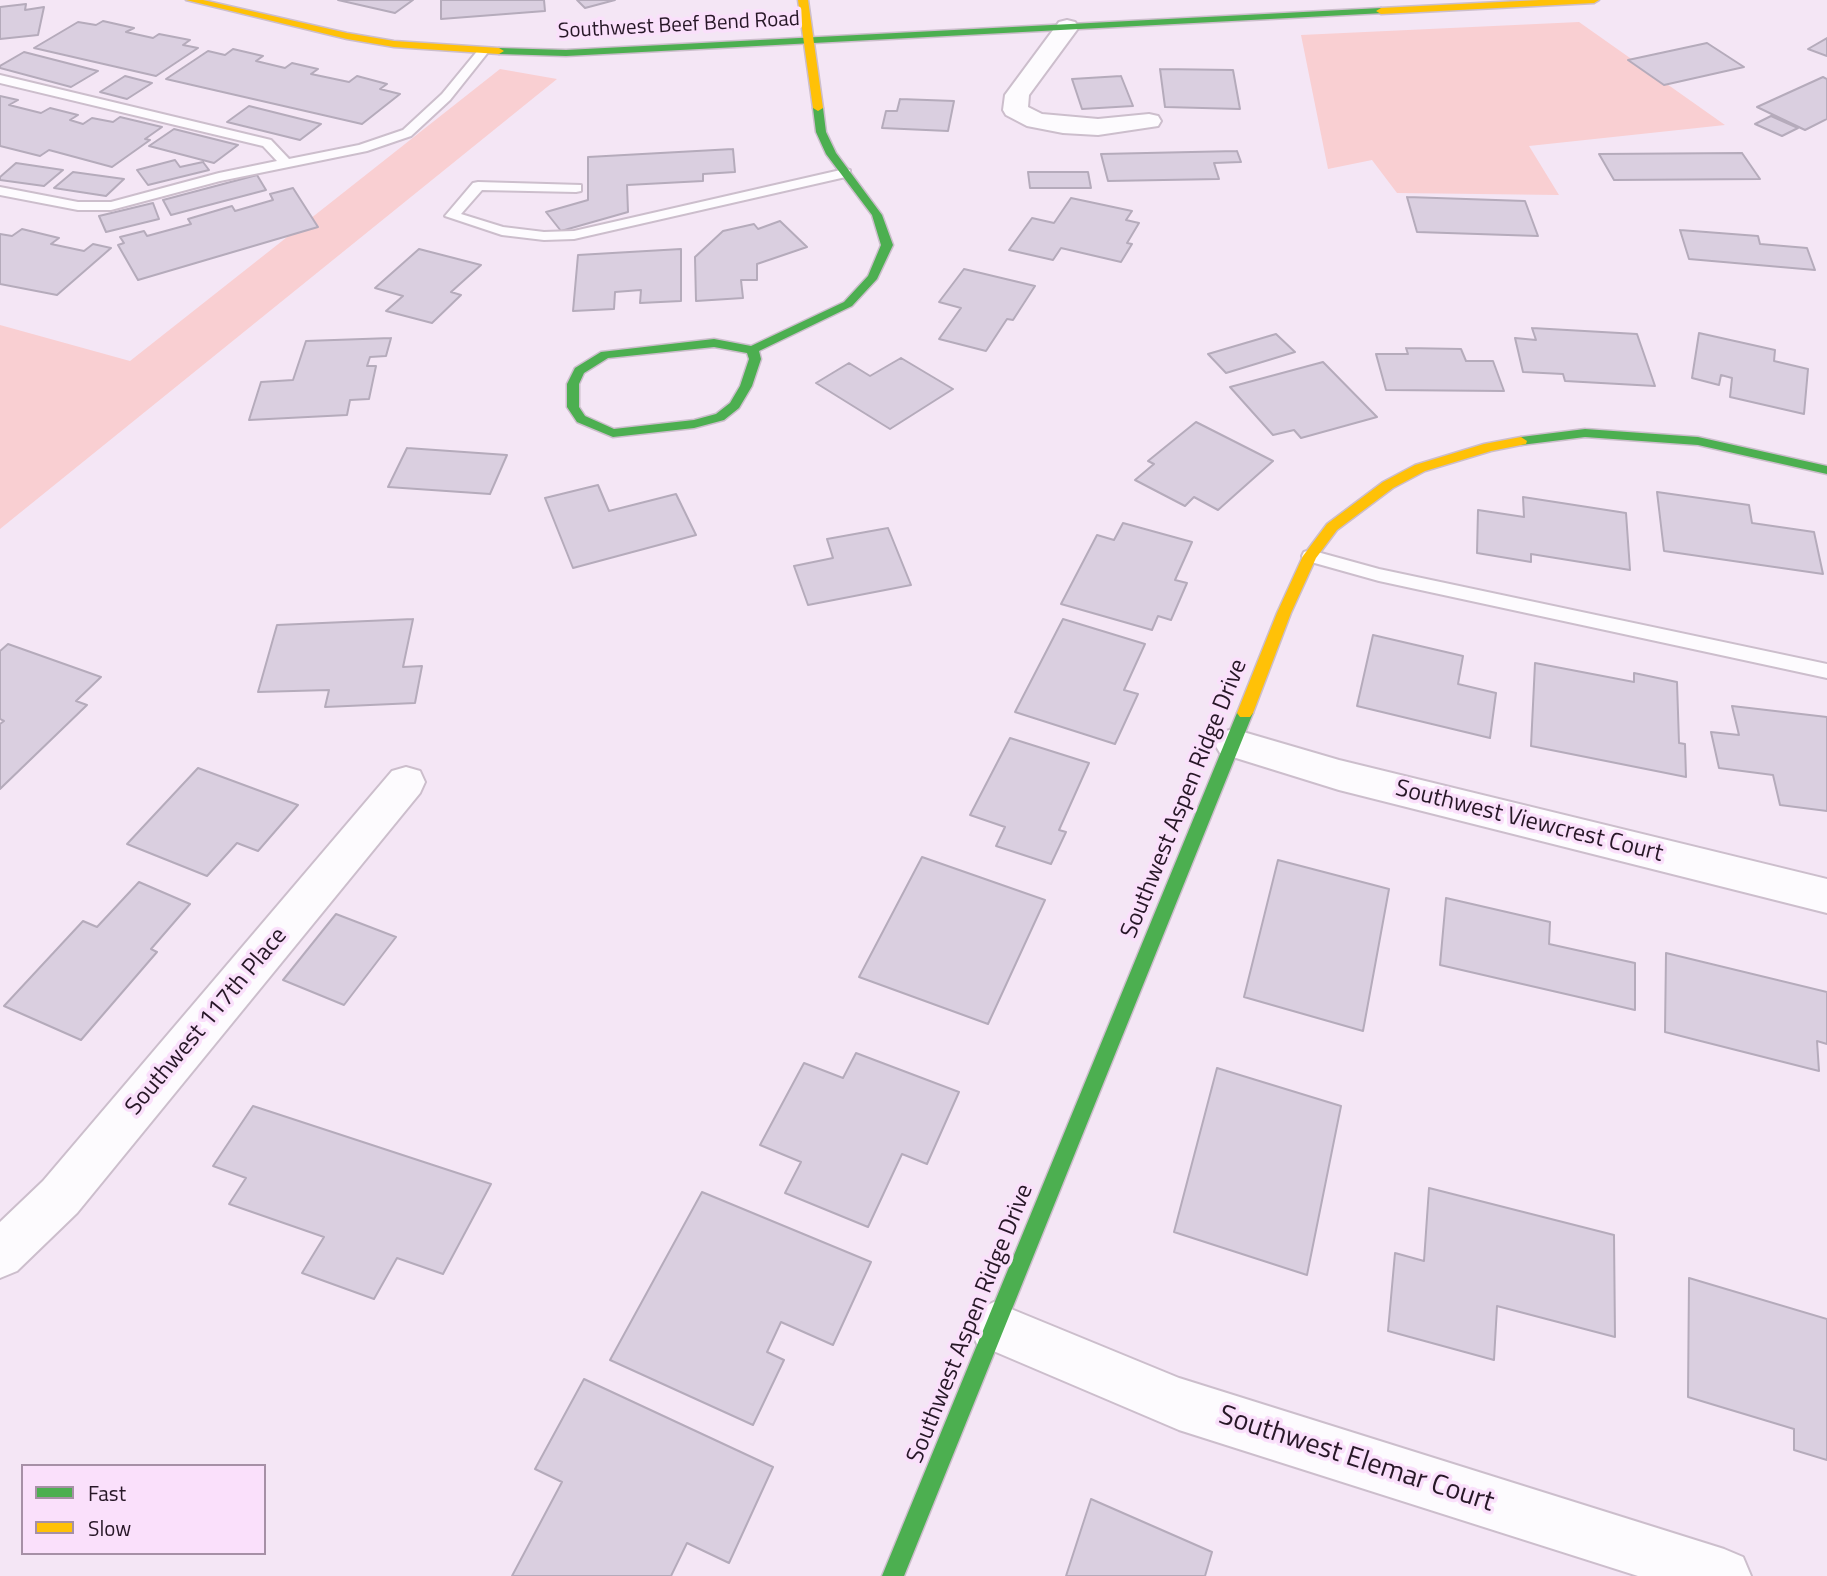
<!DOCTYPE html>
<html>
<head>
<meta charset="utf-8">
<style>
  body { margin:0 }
  #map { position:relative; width:1827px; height:1576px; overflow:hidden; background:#f4e6f5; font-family:"Titillium Web",sans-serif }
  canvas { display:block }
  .legend { position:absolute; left:21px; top:1464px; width:245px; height:91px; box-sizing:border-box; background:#fae0fb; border:2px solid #a690a6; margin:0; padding:9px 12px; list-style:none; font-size:21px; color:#271727 }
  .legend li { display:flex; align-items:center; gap:14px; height:35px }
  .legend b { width:35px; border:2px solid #a690a6 }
</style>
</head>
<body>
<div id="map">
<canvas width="1827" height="1576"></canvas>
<ul class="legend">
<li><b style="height:9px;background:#4caf50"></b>Fast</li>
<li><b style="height:9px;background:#ffc107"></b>Slow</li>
</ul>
</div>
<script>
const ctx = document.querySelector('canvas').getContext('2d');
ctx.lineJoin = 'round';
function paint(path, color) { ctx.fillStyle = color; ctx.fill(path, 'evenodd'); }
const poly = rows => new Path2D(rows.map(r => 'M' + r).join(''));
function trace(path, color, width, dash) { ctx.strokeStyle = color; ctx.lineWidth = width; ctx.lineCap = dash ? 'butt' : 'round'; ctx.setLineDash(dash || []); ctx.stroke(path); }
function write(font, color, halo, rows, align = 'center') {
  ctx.font = font + ' "Titillium Web",sans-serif'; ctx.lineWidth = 7; ctx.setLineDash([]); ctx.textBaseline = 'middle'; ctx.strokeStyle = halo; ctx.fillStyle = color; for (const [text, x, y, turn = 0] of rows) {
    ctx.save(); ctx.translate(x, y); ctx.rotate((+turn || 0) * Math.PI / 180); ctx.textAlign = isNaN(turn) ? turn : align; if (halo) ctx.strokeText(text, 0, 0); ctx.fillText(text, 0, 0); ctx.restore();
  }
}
const green = poly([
  [1579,22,1725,125,1529,146,1559,195,1397,193,1372,160,1328,169,1301,35],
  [500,69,557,79,0,529,0,325,130,361]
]);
const building = poly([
  [338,0,413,0,395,13,338,0],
  [441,0,544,0,545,11,441,19,441,0],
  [577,0,615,0,585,8,577,0],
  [26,4,25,10,44,7,38,35,0,39,0,7,26,4],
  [103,21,134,28,126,32,153,38,159,34,190,40,183,45,198,48,156,76,34,48,78,22,96,25,103,21],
  [1827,38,1827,56,1808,49,1827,38],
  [1707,43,1744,67,1664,85,1628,60,1707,43],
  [233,49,263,56,256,61,285,68,292,63,318,69,311,74,349,82,357,76,387,84,380,89,400,94,362,124,166,79,208,51,225,55,233,49],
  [24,52,98,71,71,87,0,68,0,66,24,52],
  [1160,69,1233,70,1240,109,1165,107,1160,69],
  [125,76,152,83,127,99,100,92,125,76],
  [1121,76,1133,106,1082,109,1072,79,1121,76],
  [1823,77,1827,79,1827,119,1805,130,1757,107,1823,77],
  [0,96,18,100,9,105,41,113,50,108,78,115,70,120,83,124,92,118,113,122,120,117,162,127,145,139,150,140,112,167,49,150,40,156,0,146,0,96],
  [900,99,954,101,948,131,882,128,886,111,897,111,900,99],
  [249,106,321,124,300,140,227,122,249,106],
  [1771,116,1798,128,1782,136,1755,124,1771,116],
  [174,129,238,145,214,163,149,146,174,129],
  [733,149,735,172,703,174,703,181,627,185,628,212,561,231,546,212,588,200,588,157,733,149],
  [1237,151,1241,162,1214,163,1219,179,1108,181,1101,154,1237,151],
  [1742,153,1760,179,1614,180,1599,154,1742,153],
  [175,160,180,167,203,162,209,170,148,185,137,170,175,160],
  [16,163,63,170,44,186,0,180,0,177,16,163],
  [73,172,124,179,106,196,54,188,73,172],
  [1028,172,1088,172,1091,188,1030,188,1028,172],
  [257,175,266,190,171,215,163,200,257,175],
  [293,188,318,227,138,280,118,245,124,243,120,237,144,231,147,236,191,224,188,219,232,206,235,211,273,200,270,194,293,188],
  [1407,197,1525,201,1538,236,1417,232,1407,197],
  [1071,198,1132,211,1126,220,1139,223,1127,243,1132,244,1121,262,1061,248,1053,260,1009,250,1032,218,1054,223,1071,198],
  [153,203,159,219,106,232,99,216,153,203],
  [780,221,807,247,757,264,757,280,741,280,743,298,696,301,695,257,723,231,754,224,758,229,780,221],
  [22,229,59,238,51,244,84,251,93,244,111,248,57,295,0,284,0,234,12,236,22,229],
  [1680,230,1758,236,1760,244,1807,248,1815,270,1689,259,1680,230],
  [419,249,481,265,451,292,461,295,432,323,386,311,403,296,375,288,419,249],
  [681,249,681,301,640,303,641,290,615,292,614,309,573,311,578,255,681,249],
  [964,269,1035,286,1013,320,1007,319,986,351,939,339,961,308,939,302,964,269],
  [1532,328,1637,334,1655,386,1565,381,1563,374,1523,372,1515,338,1536,340,1532,328],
  [1699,333,1775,350,1774,361,1808,369,1804,414,1730,397,1732,378,1721,375,1719,385,1692,378,1699,333],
  [1276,334,1295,352,1226,373,1208,354,1276,334],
  [391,338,386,356,370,357,367,366,376,366,369,399,350,400,347,415,249,420,261,382,293,380,306,341,391,338],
  [1406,348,1461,349,1466,361,1493,361,1504,391,1386,390,1376,354,1408,354,1406,348],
  [901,358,953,389,890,429,816,383,849,363,870,376,901,358],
  [1323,362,1377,417,1301,438,1294,430,1273,435,1230,387,1323,362],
  [1196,422,1273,461,1218,510,1194,497,1185,506,1135,480,1154,464,1148,461,1196,422],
  [407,448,507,455,490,494,388,487,407,448],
  [598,485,609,511,676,494,696,535,573,568,545,498,598,485],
  [1657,492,1749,505,1752,523,1814,532,1823,574,1664,551,1657,492],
  [1523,497,1626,513,1630,570,1531,554,1531,562,1477,553,1478,510,1524,517,1523,497],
  [1123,523,1192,542,1175,580,1187,583,1171,620,1158,616,1152,630,1061,604,1097,535,1114,540,1123,523],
  [888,528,911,585,808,605,794,566,833,558,827,539,888,528],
  [413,619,403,667,422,666,415,703,325,707,329,690,258,692,277,625,413,619],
  [1063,619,1145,644,1124,690,1138,694,1115,744,1015,712,1063,619],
  [1373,635,1463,656,1458,684,1496,693,1490,738,1357,706,1373,635],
  [8,644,101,677,76,701,87,705,0,789,0,724,4,721,0,719,0,651,8,644],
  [1535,663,1634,682,1634,673,1677,682,1679,743,1685,744,1686,777,1531,746,1535,663],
  [1732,706,1827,717,1827,811,1780,805,1773,775,1719,768,1711,732,1739,735,1732,706],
  [1010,738,1089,763,1059,830,1066,832,1051,864,996,846,1005,827,970,815,1010,738],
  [198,768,298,805,258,851,237,843,207,876,127,844,198,768],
  [922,857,1045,900,988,1024,859,977,922,857],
  [1278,860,1389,889,1363,1031,1244,997,1278,860],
  [139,882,190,904,151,949,157,952,81,1040,4,1006,83,921,97,927,139,882],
  [1446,898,1550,922,1549,944,1635,963,1635,1010,1440,965,1446,898],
  [336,914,396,937,344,1005,283,980,336,914],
  [1666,953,1827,992,1827,1044,1817,1041,1819,1071,1665,1032,1666,953],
  [856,1053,959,1092,927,1164,902,1154,868,1227,785,1193,801,1162,760,1145,804,1063,843,1078,856,1053],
  [1217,1068,1341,1106,1307,1275,1174,1232,1217,1068],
  [253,1106,491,1184,443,1274,397,1258,374,1299,302,1273,324,1237,229,1204,246,1178,213,1166,253,1106],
  [1429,1188,1614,1235,1615,1337,1497,1306,1494,1360,1388,1331,1395,1253,1424,1261,1429,1188],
  [702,1192,871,1262,833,1345,781,1322,767,1352,784,1360,753,1425,610,1360,702,1192],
  [1689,1278,1827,1319,1827,1460,1794,1450,1794,1429,1688,1397,1689,1278],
  [584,1379,773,1467,729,1563,687,1543,671,1576,512,1576,562,1482,535,1469,584,1379],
  [1091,1499,1212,1552,1205,1576,1066,1576,1091,1499]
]);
const lane = poly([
  [479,49,489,51,450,100,411,136,367,151,220,181,111,210,78,210,0,195,0,187,78,202,111,202,219,173,277,161,263,146,0,83,0,75,271,140,289,159,359,145,403,130,442,94,479,49],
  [845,169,850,170,850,176,574,239,544,240,502,235,445,216,473,183,478,182,581,185,581,191,576,192,482,190,461,214,503,227,544,232,574,231,845,169],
  [1310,550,1379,569,1827,664,1827,678,1379,581,1304,560,1302,556,1304,552,1310,550]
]);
const street = poly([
  [1067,20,1075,22,1079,27,1029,95,1028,107,1042,114,1098,119,1149,114,1158,116,1161,121,1158,126,1098,135,1063,133,1027,126,1006,115,1003,110,1005,95,1059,22,1067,20],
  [1233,729,1339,760,1827,879,1827,913,1339,790,1220,753,1214,743,1220,733,1233,729],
  [406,767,420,771,425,782,420,793,77,1213,17,1271,0,1278,0,1222,43,1181,392,771,406,767],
  [994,1302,1179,1378,1724,1549,1743,1557,1751,1576,1638,1576,1179,1430,977,1344,969,1327,977,1310,994,1302]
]);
const fast = poly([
  [1381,8,1386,11,1384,13,566,56,499,54,494,51,499,48,566,50,1381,8],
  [818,105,823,108,826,132,836,153,882,215,893,245,877,279,852,306,759,351,761,359,752,386,739,408,724,420,694,428,613,437,577,422,567,407,567,384,575,368,601,352,714,339,751,346,844,302,868,276,881,245,872,215,826,154,816,132,813,108,818,105],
  [714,347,747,353,749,359,740,386,730,403,716,414,694,420,614,429,585,416,579,407,579,384,584,373,608,358,714,347],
  [1585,429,1698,437,1827,466,1827,474,1698,445,1585,437,1521,445,1515,441,1521,437,1585,429],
  [1245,707,1253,713,904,1576,882,1576,1237,713,1245,707]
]);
const slow = poly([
  [186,0,203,0,347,33,394,41,499,48,504,51,499,54,394,47,347,39,186,0],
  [798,0,808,0,823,108,818,111,813,108,798,0],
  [1540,0,1599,0,1594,3,1381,14,1376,11,1381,8,1540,0],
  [1521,437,1527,441,1526,444,1491,451,1425,471,1393,488,1337,530,1316,558,1291,613,1253,713,1250,717,1240,717,1237,713,1277,613,1303,556,1327,524,1383,482,1415,465,1484,444,1521,437]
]);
const farStreetnames = [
  ["Southwest Beef Bend Road",679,26,-3]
];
const streetNames = [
  ["Southwest Aspen Ridge Drive",1185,799,-68],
  ["Southwest Viewcrest Court",1529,822,14],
  ["Southwest 117th Place",207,1022,-50],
  ["Southwest Aspen Ridge Drive",971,1324,-68]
];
const nearStreetnames = [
  ["Southwest Elemar Court",1356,1460,18]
];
paint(green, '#f9cfd2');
paint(building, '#dacfe0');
trace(building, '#b5abbb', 2);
trace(lane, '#ccbecc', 4);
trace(street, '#ccbecc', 4);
trace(fast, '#ccbecc', 3);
trace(slow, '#ccbecc', 3);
paint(lane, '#fdfbfe');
paint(street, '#fdfbfe');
paint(fast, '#4caf50');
paint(slow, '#ffc107');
write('21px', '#271727', '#fae0fb', farStreetnames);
write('24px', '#271727', '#fae0fb', streetNames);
write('28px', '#271727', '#fae0fb', nearStreetnames);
</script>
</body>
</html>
